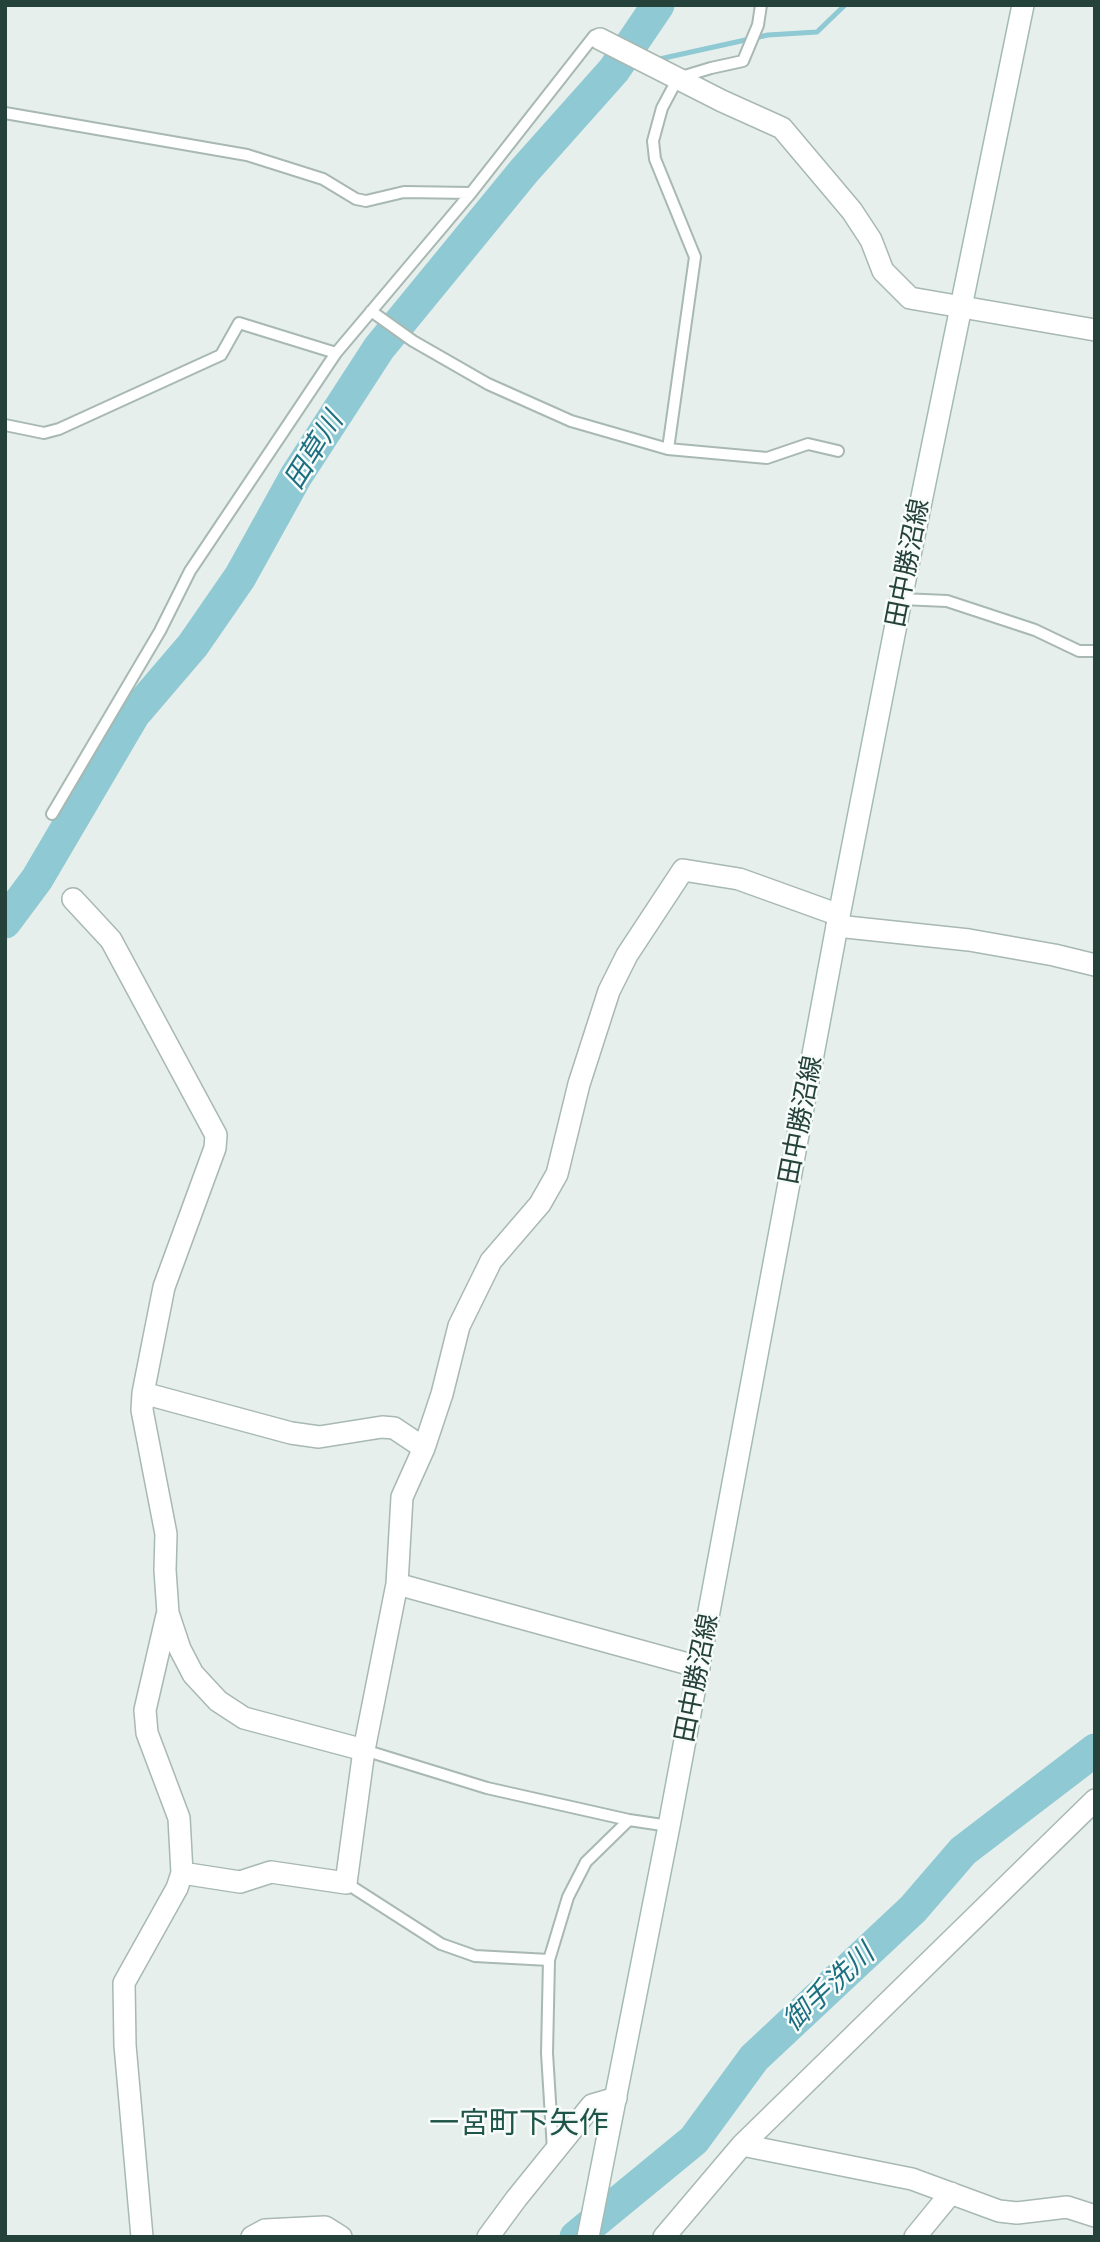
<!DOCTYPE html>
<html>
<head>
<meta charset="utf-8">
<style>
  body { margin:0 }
  #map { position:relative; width:1100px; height:2242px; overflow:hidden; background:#e6efeb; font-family:Mulish,sans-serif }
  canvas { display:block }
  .frame { position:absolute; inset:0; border:7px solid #24423a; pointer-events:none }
</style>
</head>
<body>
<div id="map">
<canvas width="1100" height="2242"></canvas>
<div class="frame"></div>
</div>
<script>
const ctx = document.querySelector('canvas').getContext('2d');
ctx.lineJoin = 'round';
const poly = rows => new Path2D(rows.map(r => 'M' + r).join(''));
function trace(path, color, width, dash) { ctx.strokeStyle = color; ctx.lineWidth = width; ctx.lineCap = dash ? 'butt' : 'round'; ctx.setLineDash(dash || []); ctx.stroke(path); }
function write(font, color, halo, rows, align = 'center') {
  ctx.font = font + ' Mulish,"Noto Sans JP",sans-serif'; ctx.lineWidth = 5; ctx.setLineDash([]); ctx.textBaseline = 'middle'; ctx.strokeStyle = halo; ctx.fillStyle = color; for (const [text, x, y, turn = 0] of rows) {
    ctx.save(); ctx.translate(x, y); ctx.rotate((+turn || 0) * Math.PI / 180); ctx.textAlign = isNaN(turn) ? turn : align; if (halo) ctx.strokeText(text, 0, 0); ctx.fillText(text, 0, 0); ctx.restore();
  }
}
const stream = poly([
  [655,60,768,35,817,32,845,5],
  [614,70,635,65]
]);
const river = poly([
  [5,922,37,879,134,714,193,645,240,577,296,476,379,348,524,171,614,70,658,5],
  [576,2237,694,2140,754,2058,913,1909,963,1851,1095,1750]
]);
const service = poly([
  [5,113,247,155,323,179,356,199,366,201,404,192,471,193],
  [371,311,413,341,488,384,571,421,668,449,767,458,808,444,838,451],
  [5,425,44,433,59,429,221,355,239,323,336,353],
  [668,449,695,257,655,159,653,141,662,108,678,78,711,68,743,61,758,25,761,5],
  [901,599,947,601,1035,630,1079,651,1095,651],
  [52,814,160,631,190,571,336,353,471,193,594,36,600,39],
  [364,1750,487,1788,629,1820,669,1826],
  [346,1883,441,1944,475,1956,549,1960,547,2053,553,2150],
  [549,1960,568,1897,586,1862,629,1820]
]);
const minor = poly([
  [600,39,722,101,782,128,852,211,871,240,883,271,910,298,1095,330],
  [73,899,111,940,216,1135,215,1148,164,1287,143,1393,142,1410,166,1534,165,1570,168,1613,180,1649,193,1674,218,1701,244,1718,364,1750],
  [837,926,969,940,1054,955,1095,965],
  [143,1393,291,1433,319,1437,382,1427,394,1428,424,1448],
  [397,1584,699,1667],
  [182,1873,240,1882,271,1872,346,1883,364,1750,397,1584,402,1497,424,1448,442,1394,459,1326,491,1261,540,1204,557,1174,579,1084,609,991,627,955,683,870,739,879,839,915],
  [742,2145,912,2179,999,2211,1017,2213,1067,2207,1095,2216],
  [142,2237,125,2045,124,1983,177,1888,182,1873,179,1818,147,1733,145,1710,167,1615],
  [252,2237,265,2230,325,2227,341,2237],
  [488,2237,516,2199,592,2105,616,2098],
  [664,2237,742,2145,1095,1800],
  [915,2237,951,2193]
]);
const secondary = poly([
  [588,2237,669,1826,837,926,901,599,1023,5]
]);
const streetNames = [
  ["田中勝沼線",908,563,-79],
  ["田中勝沼線",801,1120,-79],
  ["田中勝沼線",697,1678,-79]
];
const waterNames = [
  ["田草川",314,451,-58],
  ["御手洗川",829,1988,-43]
];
const quarterNames = [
  ["一宮町下矢作",519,2124]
];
trace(stream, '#8ec9d4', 5);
trace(river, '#8ec9d4', 33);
trace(service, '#a8b8b2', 14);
trace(minor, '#a8b8b2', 24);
trace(secondary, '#a4bbb3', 24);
trace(service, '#fff', 10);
trace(minor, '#fff', 21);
trace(secondary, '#fff', 21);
write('26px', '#24423a', '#f7fbf9', streetNames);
write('italic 28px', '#1c6f80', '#f7fbf9', waterNames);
write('30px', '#1f5548', '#f7fbf9', quarterNames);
</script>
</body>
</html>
